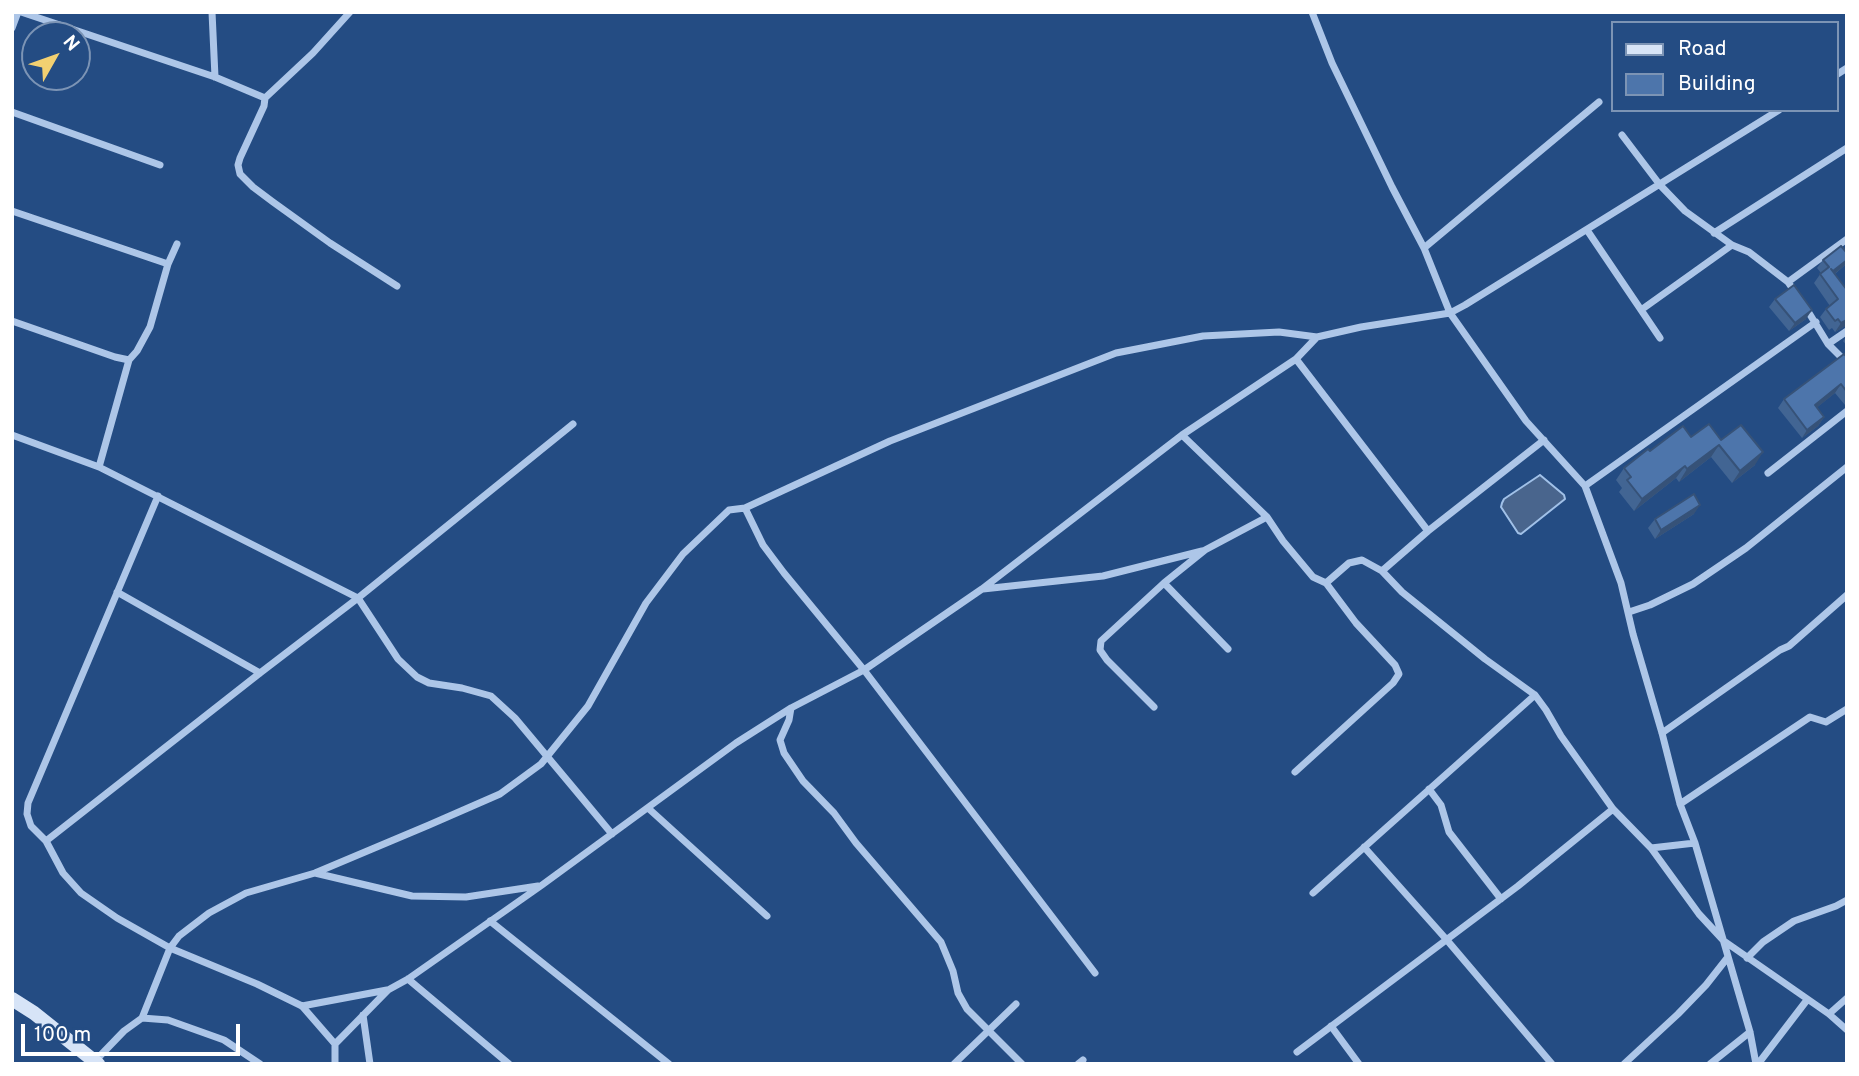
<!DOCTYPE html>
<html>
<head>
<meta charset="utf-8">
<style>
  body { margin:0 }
  #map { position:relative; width:1859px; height:1076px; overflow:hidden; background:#244c83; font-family:Overpass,sans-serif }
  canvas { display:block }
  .frame { position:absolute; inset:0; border:14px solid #fff; pointer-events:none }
  .legend { position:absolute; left:1611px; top:21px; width:228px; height:91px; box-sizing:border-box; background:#244c83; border:2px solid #7c94b5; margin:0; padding:9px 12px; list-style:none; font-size:21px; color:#fff }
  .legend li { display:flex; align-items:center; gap:14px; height:35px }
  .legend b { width:35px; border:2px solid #7c94b5 }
  .north { position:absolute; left:21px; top:21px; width:70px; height:70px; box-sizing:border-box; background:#244c83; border:2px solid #7c94b5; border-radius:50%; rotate:50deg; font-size:19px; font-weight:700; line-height:28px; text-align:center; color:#fff }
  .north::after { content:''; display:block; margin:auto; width:24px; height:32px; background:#f2d071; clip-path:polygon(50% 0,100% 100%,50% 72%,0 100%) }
  .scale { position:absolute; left:21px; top:1024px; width:219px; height:32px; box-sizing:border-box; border:4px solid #fff; border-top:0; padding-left:9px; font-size:21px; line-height:24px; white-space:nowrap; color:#fff; -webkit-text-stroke:5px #244c83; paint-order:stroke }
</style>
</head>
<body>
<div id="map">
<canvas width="1859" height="1076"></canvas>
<div class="frame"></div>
<ul class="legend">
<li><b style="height:9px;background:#d7e4f7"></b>Road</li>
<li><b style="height:19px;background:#4d75ab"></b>Building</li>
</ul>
<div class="north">N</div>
<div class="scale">100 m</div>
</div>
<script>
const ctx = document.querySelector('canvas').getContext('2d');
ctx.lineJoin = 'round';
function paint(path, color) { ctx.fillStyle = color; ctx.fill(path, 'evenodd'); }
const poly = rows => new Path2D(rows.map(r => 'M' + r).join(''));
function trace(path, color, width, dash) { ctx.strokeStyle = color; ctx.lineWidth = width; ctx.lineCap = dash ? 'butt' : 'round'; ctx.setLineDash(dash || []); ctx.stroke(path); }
const water = poly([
  [1540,475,1564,495,1565,499,1521,534,1518,533,1501,507,1502,503,1504,499,1540,475]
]);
const street = poly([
  [21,12,215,77,265,98],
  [212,12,215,77],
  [350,12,313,53,265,98,264,106,240,158,238,165,240,174,253,187,273,202,330,243,397,286],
  [1312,12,1332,63,1392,187,1424,248,1450,313,1526,421,1585,486,1621,583,1633,634,1662,733,1680,804,1695,843,1750,1032,1756,1064],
  [12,28,18,12],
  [1836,75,1847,68],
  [12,112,160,165],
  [1622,135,1660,185,1685,211,1732,245,1749,252,1788,282,1795,292],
  [12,211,168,264],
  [1587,230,1660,338],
  [1714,233,1847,148],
  [1424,248,1599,102],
  [1788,282,1847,239],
  [1806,308,1828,344,1847,363],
  [1641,310,1732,245],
  [12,321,115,357,129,360],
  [1828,344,1847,331],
  [1296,359,1428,531],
  [12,435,99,467,358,598,398,659,417,677,429,683,462,688,491,696,515,718,612,834],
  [1182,435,1267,517,1283,541,1313,577,1326,583,1349,563,1362,560,1382,571,1402,592,1485,659,1535,695,1546,710,1561,736,1613,809,1651,848,1695,843],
  [99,467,129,360,137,351,150,327,168,264,177,244],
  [1768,473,1847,411],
  [1585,486,1816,322],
  [745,508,890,441,1116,353,1203,336,1279,332,1317,337],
  [1382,571,1428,531,1544,440],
  [1164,583,1228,649],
  [983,589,1103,576,1202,551],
  [117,592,260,673],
  [1629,612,1650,605,1693,584,1746,548,1847,467],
  [1154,707,1107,660,1100,650,1101,641,1164,583,1205,550,1267,517],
  [791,708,789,720,780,740,784,753,803,781,834,813,856,843,941,942,953,971,958,993,967,1009,1022,1064],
  [1662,733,1780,650,1789,646,1847,595],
  [1295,772,1393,683,1399,674,1395,665,1356,623,1326,583],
  [1429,789,1441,805,1449,832,1501,899],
  [1680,804,1810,717,1826,722,1847,709],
  [648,808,767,916],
  [46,841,260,673,358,598,573,424],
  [1364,847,1446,939,1552,1064],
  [1651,848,1699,914,1724,941,1829,1014,1847,1030],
  [315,873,412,896,466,897,538,886],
  [1313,893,1535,695],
  [490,921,669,1064],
  [1747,958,1763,942,1794,921,1836,906,1847,900],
  [408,979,509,1064],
  [302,1006,387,990],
  [1829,1014,1847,998],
  [363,1015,370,1064],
  [142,1018,168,1020,224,1040,260,1064],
  [1331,1026,1359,1064],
  [335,1044,388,990,408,979,542,885,736,743,791,708,864,670,982,589,1182,435,1296,359,1317,337,1361,327,1450,313,1465,305,1779,110],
  [1297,1052,1518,886,1613,809],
  [96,1060,124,1031,142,1018,170,948,117,918,81,893,63,873,46,841,31,826,27,814,28,803,158,496],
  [335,1064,335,1044,302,1006,257,984,170,948,179,936,209,913,246,893,315,873,429,825,500,794,541,764,588,706,646,603,683,554,729,510,745,508,763,545,784,573,864,670,1095,973],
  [954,1064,1016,1004],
  [1078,1064,1083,1060],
  [1624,1064,1678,1014,1706,985,1728,957],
  [1710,1064,1750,1032],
  [1758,1064,1807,1000]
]);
const secondary = poly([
  [12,999,34,1013,98,1064]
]);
const wall = poly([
  [1847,253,1847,263,1844,266,1835,274,1847,290,1847,325,1835,332,1832,328,1829,330,1820,317,1826,309,1830,306,1814,283,1821,273,1817,268,1823,260],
  [1775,299,1806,319,1789,331,1769,307],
  [1847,336,1847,346,1843,341],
  [1847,357,1847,405,1845,405,1835,393,1816,408,1824,417,1818,426,1802,438,1778,408,1784,399],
  [1721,440,1755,465,1732,483,1711,457,1679,482,1676,478,1634,511,1619,492,1622,488,1616,480,1624,468,1650,451],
  [1694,514,1655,539,1648,528,1655,519]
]);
const shadedWall = poly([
  [1847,260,1847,263,1844,266,1827,280,1833,271],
  [1812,310,1806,319,1789,331,1795,323],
  [1847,320,1847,325,1835,332,1841,323],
  [1841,384,1835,393,1809,414,1815,405],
  [1824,417,1818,426,1802,438,1807,430],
  [1719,445,1711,457,1679,482,1687,469],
  [1763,452,1755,465,1732,483,1740,471],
  [1685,466,1676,478,1634,511,1642,499],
  [1700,505,1694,514,1655,539,1661,530]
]);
const building = poly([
  [1841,246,1847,253,1847,260,1833,271,1831,269,1847,290,1847,320,1841,323,1838,319,1835,321,1826,309,1838,299,1820,274,1829,267,1823,260,1841,246],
  [1794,285,1812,310,1795,323,1775,299,1794,285],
  [1844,354,1847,357,1847,392,1841,384,1815,405,1824,417,1807,430,1784,399,1844,354],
  [1709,424,1721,440,1741,425,1763,452,1740,471,1719,445,1687,469,1685,466,1642,499,1627,480,1631,477,1624,468,1648,449,1650,451,1683,426,1691,437,1709,424],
  [1694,494,1700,505,1661,530,1655,519,1694,494]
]);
paint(water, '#49658d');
trace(water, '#a1c1e8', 2);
trace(street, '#adc6e8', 7);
trace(secondary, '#d7e4f7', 14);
paint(wall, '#426593');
paint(shadedWall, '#365278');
paint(building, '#4d75ab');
trace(building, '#365278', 2);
</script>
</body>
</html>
